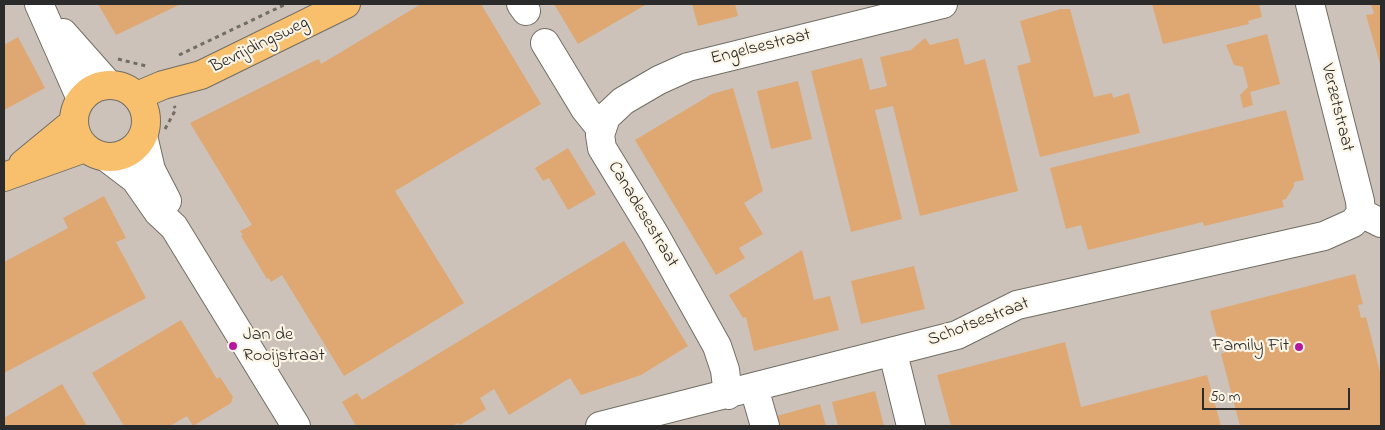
<!DOCTYPE html>
<html>
<head>
<meta charset="utf-8">
<style>
  body { margin:0 }
  #map { position:relative; width:1385px; height:430px; overflow:hidden; background:#f2eacf; font-family:"Indie Flower",sans-serif }
  canvas { display:block }
  .frame { position:absolute; inset:0; border:5px solid #2b2b2b; pointer-events:none }
  .scale { position:absolute; left:1202px; top:388px; width:148px; height:22px; box-sizing:border-box; border:2px solid #2b2b2b; border-top:0; padding-left:6px; font-size:15px; line-height:18px; white-space:nowrap; color:#2b2b2b; -webkit-text-stroke:4px #fcf5e5; paint-order:stroke }
</style>
</head>
<body>
<div id="map">
<canvas width="1385" height="430"></canvas>
<div class="frame"></div>
<div class="scale">50 m</div>
</div>
<script>
const ctx = document.querySelector('canvas').getContext('2d');
ctx.lineJoin = 'round';
function paint(path, color) { ctx.fillStyle = color; ctx.fill(path, 'evenodd'); }
const poly = rows => new Path2D(rows.map(r => 'M' + r).join(''));
function trace(path, color, width, dash) { ctx.strokeStyle = color; ctx.lineWidth = width; ctx.lineCap = dash ? 'butt' : 'round'; ctx.setLineDash(dash || []); ctx.stroke(path); }
function write(font, color, halo, rows, align = 'center') {
  ctx.font = font + ' "Indie Flower",sans-serif'; ctx.lineWidth = 4.5; ctx.setLineDash([]); ctx.textBaseline = 'middle'; ctx.strokeStyle = halo; ctx.fillStyle = color; for (const [text, x, y, turn = 0] of rows) {
    ctx.save(); ctx.translate(x, y); ctx.rotate((+turn || 0) * Math.PI / 180); ctx.textAlign = isNaN(turn) ? turn : align; if (halo) ctx.strokeText(text, 0, 0); ctx.fillText(text, 0, 0); ctx.restore();
  }
}
const industrial = poly([
  [4,4,1381,4,1381,426,4,426]
]);
const building = poly([
  [98,4,181,4,116,35],
  [421,4,481,4,541,104,395,191,464,303,344,376,282,275,271,282,269,278,267,279,241,236,243,235,240,231,252,225,190,123,316,60,319,59,321,64],
  [554,4,647,4,578,44],
  [692,4,735,4,738,16,698,26],
  [1152,4,1259,4,1262,17,1248,21,1249,24,1163,44],
  [1371,4,1381,4,1381,67,1366,15,1374,14],
  [1061,9,1070,9,1094,97,1112,93,1113,98,1129,93,1140,133,1040,157,1017,66,1031,62,1020,21],
  [1267,34,1280,84,1250,92,1253,105,1243,108,1240,95,1248,87,1243,67,1234,65,1226,45],
  [18,37,45,88,4,110,4,45],
  [925,38,930,45,958,38,965,65,985,59,1018,191,920,216,893,106,875,110,902,219,851,232,811,71,862,58,870,90,887,86,880,57,911,50],
  [798,81,812,139,771,149,757,91],
  [733,88,763,191,744,203,763,234,739,248,745,258,716,275,635,140,712,94],
  [1286,110,1304,180,1294,182,1294,186,1286,199,1282,200,1284,207,1204,226,1203,222,1088,250,1081,225,1066,229,1050,168],
  [568,148,596,194,568,210,549,178,543,181,535,168],
  [104,196,126,238,116,242,146,298,4,373,4,262,68,228,63,218],
  [624,241,688,346,641,375,581,395,570,378,509,415,494,389,480,398,486,409,460,425,458,423,453,426,356,426,342,402,357,393,362,400],
  [802,250,814,300,830,296,839,330,754,351,746,317,743,318,729,295],
  [914,266,925,309,861,324,851,281],
  [1355,274,1363,304,1358,305,1361,318,1366,317,1381,376,1381,426,1240,426,1221,354,1226,352,1223,340,1218,341,1210,311],
  [181,320,217,379,220,377,233,397,231,403,193,426,187,416,170,426,124,426,92,373],
  [1065,342,1081,407,1207,375,1221,426,951,426,937,375],
  [62,384,87,426,4,426,4,418],
  [875,391,884,426,838,426,832,402],
  [820,404,826,426,780,426,777,416]
]);
const path = poly([
  [179,55,286,4],
  [118,59,146,66],
  [165,129,176,109,174,106]
]);
const minor = poly([
  [39,4,81,99],
  [521,4,526,11],
  [1310,4,1360,201,1361,213],
  [63,33,109,85],
  [545,43,585,109,601,129],
  [143,136,151,170,167,201],
  [106,157,135,179,158,212,174,227,296,426],
  [1361,213,1381,223],
  [893,353,911,426],
  [754,388,765,426],
  [728,395,725,370,717,346,655,235,602,148,600,135,606,117,623,101,659,80,688,67,943,4],
  [600,426,957,335,1017,305,1324,236,1353,223,1361,213]
]);
const major = poly([
  '74 121a36 36 0 1 1 72 0a36 36 0 1 1-72 0Z',
  [137,96,163,85,201,75,346,4],
  [23,164,74,122],
  [4,177,85,148]
]);
const markers = [
  [233,346,5,"#b5179e"],
  [1299,347,5,"#b5179e"]
];
const streetNames = [
  ["Bevrijdingsweg",260,46,-26],
  ["Engelsestraat",761,48,-14],
  ["Verzetstraat",1336,108,76],
  ["Canadesestraat",642,215,59],
  ["Schotsestraat",979,323,-21]
];
const poiNames = [
  ["Jan de",243,336],
  ["Rooijstraat",243,357],
  ["Family Fit",1289,347,"right"]
];
paint(industrial, '#ccc2b9');
paint(building, '#dfa873');
trace(minor, '#716e64', 30);
trace(major, '#716e64', 30);
trace(path, '#716e64', 3, [4, 4]);
trace(minor, '#fff', 28);
trace(major, '#f8bf6c', 28);
for (const [x, y, r, color] of markers) { const dot = new Path2D(); dot.arc(x, y, r, 0, 2 * Math.PI); ctx.fillStyle = color; ctx.fill(dot); trace(dot, '#fcf5e5', 2); }
write('18px', '#2b2b2b', '#fcf5e5', streetNames);
write('18px', '#2b2b2b', '#fcf5e5', poiNames, 'left');
</script>
</body>
</html>
